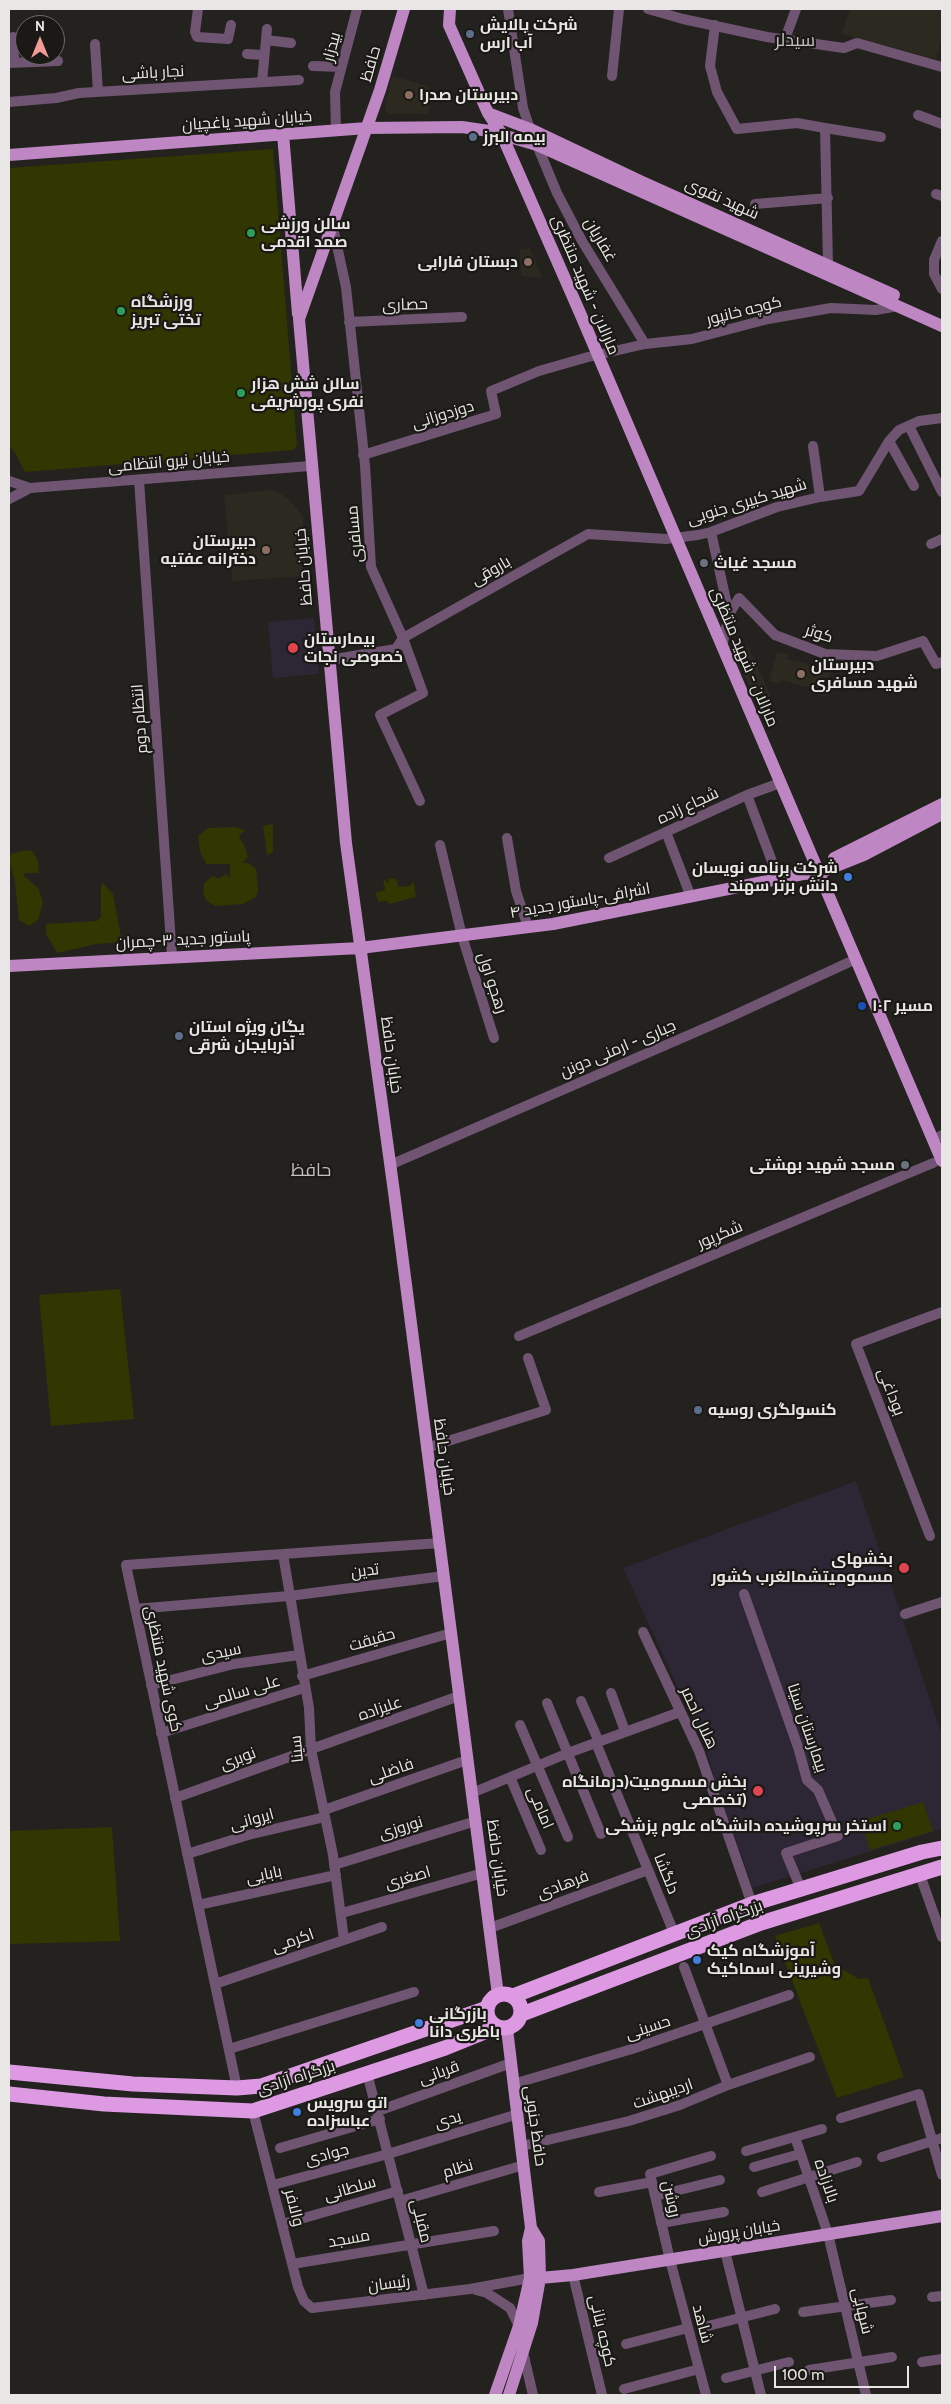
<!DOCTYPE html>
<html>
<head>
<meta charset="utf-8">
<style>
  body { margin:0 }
  #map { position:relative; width:951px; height:2404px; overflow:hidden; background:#23221f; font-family:Cabin,sans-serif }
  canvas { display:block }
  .frame { position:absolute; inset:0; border:10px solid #e8e7e5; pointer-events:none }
  .north { position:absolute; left:15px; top:15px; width:50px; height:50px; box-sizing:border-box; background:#1a1915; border:1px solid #6c6b68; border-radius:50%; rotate:0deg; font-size:14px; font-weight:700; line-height:20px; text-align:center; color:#e8e7e5 }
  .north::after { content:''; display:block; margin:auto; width:18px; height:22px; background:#f59b97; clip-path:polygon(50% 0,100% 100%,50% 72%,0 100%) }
  .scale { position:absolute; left:774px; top:2366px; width:135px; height:22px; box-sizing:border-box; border:2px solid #e8e7e5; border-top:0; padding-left:6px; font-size:15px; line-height:18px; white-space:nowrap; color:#e8e7e5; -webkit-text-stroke:4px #1a1915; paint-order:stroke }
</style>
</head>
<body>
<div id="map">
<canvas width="951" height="2404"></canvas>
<div class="frame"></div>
<div class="north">N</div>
<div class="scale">100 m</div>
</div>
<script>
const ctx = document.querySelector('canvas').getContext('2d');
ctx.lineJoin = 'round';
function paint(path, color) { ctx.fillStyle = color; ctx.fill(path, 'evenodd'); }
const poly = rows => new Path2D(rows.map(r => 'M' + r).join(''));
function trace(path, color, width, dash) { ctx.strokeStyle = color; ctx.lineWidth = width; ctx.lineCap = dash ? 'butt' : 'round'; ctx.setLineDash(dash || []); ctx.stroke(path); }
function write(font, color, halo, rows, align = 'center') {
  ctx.font = font + ' Cabin,Cairo,sans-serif'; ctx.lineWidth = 4.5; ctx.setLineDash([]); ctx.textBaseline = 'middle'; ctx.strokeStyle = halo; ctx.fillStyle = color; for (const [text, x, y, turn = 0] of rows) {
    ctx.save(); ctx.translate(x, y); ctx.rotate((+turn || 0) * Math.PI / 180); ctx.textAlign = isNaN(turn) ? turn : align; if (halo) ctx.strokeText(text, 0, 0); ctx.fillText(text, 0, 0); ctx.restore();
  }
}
const built = poly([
  [850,9,942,9,942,38,936,59,842,34],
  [392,76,431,87,428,114,389,114,386,112,385,103],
  [530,248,542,278,521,276,520,249],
  [271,490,281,494,290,500,303,516,305,576,232,581,224,495],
  [748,646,771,697,757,704,734,652],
  [777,652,788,654,787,659,820,667,822,662,833,665,826,696,814,694,814,689,781,680,780,684,769,681]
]);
const medical = poly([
  [314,618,319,674,273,678,268,622],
  [856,1481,942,1735,942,1829,753,1888,717,1788,706,1749,623,1568]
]);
const green = poly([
  [273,149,297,445,293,450,25,472,15,453,9,446,9,168],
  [273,824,273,852,267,855,263,826],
  [235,827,247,831,242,832,239,837,245,847,248,857,242,863,249,863,256,869,258,890,256,897,243,904,216,906,208,902,203,894,204,883,213,876,218,879,226,874,230,878,230,864,206,864,200,851,198,836,208,828],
  [25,850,32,851,38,860,39,873,25,873,24,876,38,888,43,902,38,920,29,926,19,920,15,882,9,860,11,854],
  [388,878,396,879,399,887,409,886,414,882,416,897,389,904,387,901,379,902,375,893,385,890,383,879,389,883],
  [103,883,113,894,122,942,97,944,57,953,46,934,46,924,97,921,101,916,101,885],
  [120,1289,134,1419,51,1426,39,1295],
  [923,1802,933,1831,870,1850,861,1821],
  [112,1827,120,1941,9,1944,9,1831],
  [819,1923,835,1965,859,1979,868,1978,904,2077,837,2098,775,1936]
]);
const minor = poly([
  [198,9,195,32,197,37,228,39,231,25],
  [508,9,523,108,530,129],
  [648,9,683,19,767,37,844,48,857,43,942,67],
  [715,25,710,66,717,92,737,129,797,123,825,128,828,264],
  [13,37,14,62],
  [785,39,796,9],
  [266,40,291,43],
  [95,44,98,92],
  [247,54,264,55],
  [9,63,58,61],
  [313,66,341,67],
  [612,76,619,9],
  [262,82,267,29],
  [9,102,56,98,79,93,299,80],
  [918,115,942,124],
  [825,128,881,137],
  [336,130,335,92,357,9],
  [537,145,557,193,582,241,645,344],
  [936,194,942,196],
  [755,204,828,198],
  [332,223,346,287,365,465,371,567,403,638,423,693,380,715,420,801],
  [942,241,934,260,934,274,942,289],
  [349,322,462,317],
  [909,426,942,492],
  [889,441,914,486],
  [813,446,820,497],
  [363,455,496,414,491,391,539,371,588,357,645,344,692,339,768,319,831,308,876,310,898,306],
  [139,480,172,957],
  [9,481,30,488,310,466],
  [9,499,30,488],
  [711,532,729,614],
  [931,544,942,539],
  [722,647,729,614,739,598,775,635,825,654,877,656,923,641,936,664,942,662],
  [329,660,396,649,403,638,588,534,666,539,698,535,711,532,777,507,820,497,859,491,889,441,899,430,919,421,942,418],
  [747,795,779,880],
  [666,832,691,897],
  [507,838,516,891,528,927],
  [440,845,462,936,494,1038],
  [609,858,747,795,780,783],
  [933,1140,942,1135],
  [390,1165,728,1018,856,959],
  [519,1336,933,1163],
  [426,1448,546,1410,528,1358],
  [930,1536,856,1344,942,1312],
  [283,1554,309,1708,311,1749,333,1855,344,1940],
  [744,1594,798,1747,807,1780,818,1790,838,1836,786,1853,801,1889],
  [135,1609,289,1596,444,1576],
  [905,1614,942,1602],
  [643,1632,699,1751,752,1904],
  [302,1676,451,1633],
  [151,1685,234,1664,299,1655],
  [611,1693,625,1731],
  [581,1701,599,1742],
  [547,1703,601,1834],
  [520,1725,568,1837],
  [161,1733,304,1688],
  [596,1743,674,1933],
  [510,1777,541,1850],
  [472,1793,568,1753,680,1712],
  [175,1798,459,1696],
  [324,1810,467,1760],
  [187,1854,248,1835,325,1817],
  [334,1865,476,1821],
  [920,1875,942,1937],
  [198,1905,336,1875],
  [342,1913,483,1873],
  [490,1928,648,1870],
  [684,1967,728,2085],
  [215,1984,382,1927],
  [229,2049,414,1992],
  [367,2073,424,2295],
  [513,2084,632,2049,789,1995],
  [237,2088,126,1565,440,1543],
  [253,2111,298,2287,304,2301,312,2308,470,2289,530,2278],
  [378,2111,511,2063],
  [841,2118,919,2094,942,2175],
  [795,2137,828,2234,866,2395],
  [522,2146,629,2121,680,2105,728,2085,810,2057],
  [280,2148,380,2119],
  [746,2151,822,2129],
  [882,2157,942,2138],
  [754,2167,800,2154],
  [273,2185,388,2154,518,2114],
  [599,2192,652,2182],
  [762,2192,857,2162],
  [655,2196,720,2180],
  [400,2201,524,2165],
  [661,2223,724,2212],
  [283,2224,398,2191],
  [725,2251,761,2395],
  [292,2264,494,2231],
  [573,2275,602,2395],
  [476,2290,487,2293,510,2308,519,2326],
  [932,2297,942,2296],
  [803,2312,891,2300],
  [704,2327,775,2309],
  [626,2344,688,2328],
  [523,2352,533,2395],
  [922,2362,942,2359],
  [809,2370,892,2357],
  [726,2378,789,2362],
  [624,2389,699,2369],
  [706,2395,670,2260,650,2174,711,2156]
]);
const major = poly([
  [404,9,380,90,299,319,346,843,394,1192,498,1995],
  [450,9,449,25,488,113,501,133,580,313,942,1161],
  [488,113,530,129,642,182,894,295],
  [283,134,298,314],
  [9,155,367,128,462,127,489,131,537,145,942,326],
  [834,858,942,804],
  [9,966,360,948,553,924,803,874,819,873,864,855,942,814],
  [540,2278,573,2275,942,2216],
  [495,2395,519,2326,530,2278,528,2241,531,2228,507,2029],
  [509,2395,532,2323,540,2278,539,2241,531,2228]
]);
const highway = poly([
  '487 2011a17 17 0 1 1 34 0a17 17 0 1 1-34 0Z',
  [513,1996,752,1904,922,1852,942,1848],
  [522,2014,761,1923,942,1867],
  [9,2072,133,2084,237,2088,261,2086,487,2008],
  [9,2094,104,2104,253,2111,445,2048,497,2027]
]);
const markers = [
  [470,34,5,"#5c6f8a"],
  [409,95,5,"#8d6e63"],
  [473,137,5,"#5c6f8a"],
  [251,233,5,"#2e9e5b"],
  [528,262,5,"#8d6e63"],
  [121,311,5,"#2e9e5b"],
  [241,393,5,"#2e9e5b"],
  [266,550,5,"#8d6e63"],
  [704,563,5,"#6b7280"],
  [293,648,6,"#e0444e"],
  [801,674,5,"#8d6e63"],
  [848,877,5,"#3f7fe0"],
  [862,1006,5,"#1a4fb4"],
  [179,1036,5,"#5c6f8a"],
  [905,1165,5,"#6b7280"],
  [698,1410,5,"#5c6f8a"],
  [904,1568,6,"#e0444e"],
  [758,1791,6,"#e0444e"],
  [897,1826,5,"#2e9e5b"],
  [697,1960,5,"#3f7fe0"],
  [419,2023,5,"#3f7fe0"],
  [297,2112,5,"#3f7fe0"]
];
const poiNames = [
  ["شرکت پالایش",480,25],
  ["آب ارس",480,43],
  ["دبیرستان صدرا",419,95],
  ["بیمه البرز",483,137],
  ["سالن ورزشی",261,224],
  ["صمد اقدمی",261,242],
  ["دبستان فارابی",518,262,"right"],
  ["ورزشگاه",131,302],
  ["تختی تبریز",131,320],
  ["سالن شش هزار",251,384],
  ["نفری پورشریفی",251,402],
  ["دبیرستان",256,541,"right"],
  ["دخترانه عفتیه",256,559,"right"],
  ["مسجد غیاث",714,563],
  ["بیمارستان",304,639],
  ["خصوصی نجات",304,657],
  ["دبیرستان",811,665],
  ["شهید مسافری",811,683],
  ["شرکت برنامه نویسان",838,868,"right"],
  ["دانش برتر سهند",838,886,"right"],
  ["مسیر ۱۰۲",872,1006],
  ["یگان ویژه استان",189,1027],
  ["آذربایجان شرقی",189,1045],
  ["مسجد شهید بهشتی",895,1165,"right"],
  ["کنسولگری روسیه",708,1410],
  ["بخشهای",893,1559,"right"],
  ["مسمومیتشمالغرب کشور",893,1577,"right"],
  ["بخش مسمومیت(درمانگاه",747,1782,"right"],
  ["تخصصی)",747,1800,"right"],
  ["استخر سرپوشیده دانشگاه علوم پزشکی",887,1826,"right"],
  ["آموزشگاه کیک",707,1951],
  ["وشیرینی اسماکیک",707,1969],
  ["بازرگانی",429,2014],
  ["باطری دانا",429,2032],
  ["اتو سرویس",307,2103],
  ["عباسزاده",307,2121]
];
const streetNames = [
  ["بیدزار",332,47,-75],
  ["حافظ",371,64,-74],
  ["نجار باشی",153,73,-3],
  ["خیابان شهید یاغچیان",247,121,-4],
  ["شهید نقوی",722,199,24],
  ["غفاریان",600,240,60],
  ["مارالان - شهید منتظری",585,285,67],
  ["حصاری",405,305,-2],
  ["کوچه خانپور",744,311,-14],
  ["دوزدوزانی",443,415,-17],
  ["خیابان نیرو انتظامی",169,462,-5],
  ["شهید کبیری جنوبی",747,502,-17],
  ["مسافری",355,534,-95],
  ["خیابان حافظ",304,567,-95],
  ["باروقی",491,571,-30],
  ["کوثر",819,634,17],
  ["مارالان - شهید منتظری",744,657,67],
  ["انتظام دوم",140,719,-94],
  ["شجاع زاده",688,806,-25],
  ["اشرافی-پاستور جدید ۴",580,901,-10],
  ["پاستور جدید ۳-چمران",183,940,-3],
  ["رهجو اول",492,983,72],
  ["جباری - ارمنی دونن",618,1049,-23],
  ["خیابان حافظ",391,1055,82],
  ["شکرپور",720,1235,-23],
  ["بوداغی",891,1392,69],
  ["خیابان حافظ",444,1457,82],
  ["تدین",365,1571,-7],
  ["حقیقت",372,1640,-16],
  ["سیدی",221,1653,-12],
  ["کوی شهید منتظری",163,1669,78],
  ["علی سالمی",242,1692,-17],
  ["علیزاده",380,1709,-19],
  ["هلال احمر",699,1718,65],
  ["بیمارستان سینا",807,1728,71],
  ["سینا",297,1749,-96],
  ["نوبری",238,1759,-21],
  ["فاضلی",391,1771,-19],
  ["امامی",540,1808,67],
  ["ایروانی",252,1820,-15],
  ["نوروزی",401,1828,-17],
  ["خیابان حافظ",497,1858,82],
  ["دلگشا",666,1874,68],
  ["بابایی",264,1875,-12],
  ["اصغری",408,1878,-16],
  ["فرهادی",563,1885,-21],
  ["بزرگراه آزادی",724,1919,-20],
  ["اکرمی",293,1941,-19],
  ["حسینی",648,2028,-18],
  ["قربانی",439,2073,-20],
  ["بزرگراه آزادی",296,2078,-18],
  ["اردیبهشت",663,2094,-19],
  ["یدی",448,2120,-17],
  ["حافظ جنوبی",535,2126,82],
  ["جوادی",327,2155,-15],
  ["نظام",458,2169,-16],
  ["بالازاده",826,2181,71],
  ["سلطانی",350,2189,-16],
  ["روشن",671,2199,77],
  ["والافر",294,2208,76],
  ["مقبلی",421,2221,76],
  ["خیابان پرورش",739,2232,-9],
  ["مسجد",349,2239,-10],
  ["رئیسان",389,2284,-7],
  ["شهابی",862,2311,77],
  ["شاهد",702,2324,75],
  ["کوچه بنانی",602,2331,77]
];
const neighbourhoodNames = [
  ["سیدلر",795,41],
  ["حافظ",311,1171]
];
paint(built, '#2c2920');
paint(medical, '#2d2635');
paint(green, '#303700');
trace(minor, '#705572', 10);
trace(major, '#be86c3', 12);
trace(highway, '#dd9ae3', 15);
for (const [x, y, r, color] of markers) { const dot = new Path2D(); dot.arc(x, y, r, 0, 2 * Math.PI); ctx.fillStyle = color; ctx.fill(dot); trace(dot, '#1a1915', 2); }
write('bold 16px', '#e8e7e5', '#1a1915', poiNames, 'left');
write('16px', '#e8e7e5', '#1a1915', streetNames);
write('18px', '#c2c0bc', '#1a1915', neighbourhoodNames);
</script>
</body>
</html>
